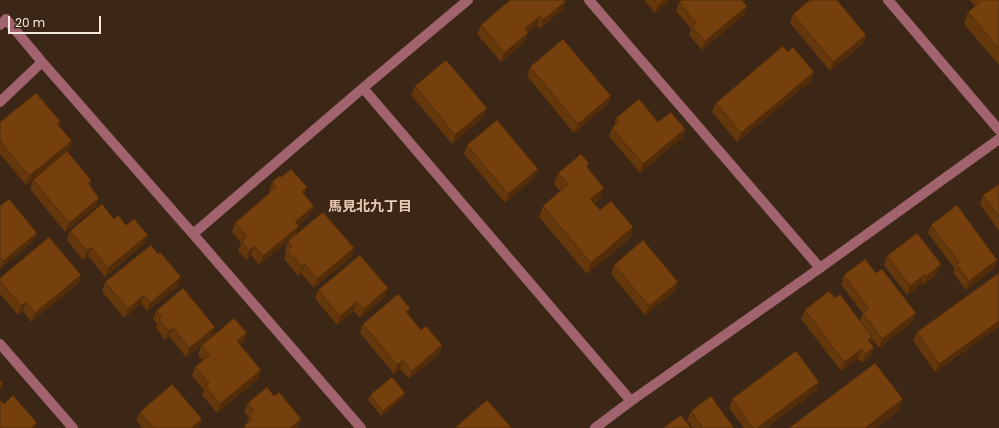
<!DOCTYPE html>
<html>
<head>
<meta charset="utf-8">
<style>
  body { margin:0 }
  #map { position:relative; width:999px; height:428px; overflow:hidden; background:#3c2615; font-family:Poppins,sans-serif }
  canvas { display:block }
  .scale { position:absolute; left:8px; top:16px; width:93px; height:18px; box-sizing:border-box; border:2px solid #f7e8dd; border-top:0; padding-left:5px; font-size:12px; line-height:14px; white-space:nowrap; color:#f7e8dd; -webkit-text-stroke:3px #3c2615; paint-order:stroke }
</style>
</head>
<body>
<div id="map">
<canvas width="999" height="428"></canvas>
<div class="scale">20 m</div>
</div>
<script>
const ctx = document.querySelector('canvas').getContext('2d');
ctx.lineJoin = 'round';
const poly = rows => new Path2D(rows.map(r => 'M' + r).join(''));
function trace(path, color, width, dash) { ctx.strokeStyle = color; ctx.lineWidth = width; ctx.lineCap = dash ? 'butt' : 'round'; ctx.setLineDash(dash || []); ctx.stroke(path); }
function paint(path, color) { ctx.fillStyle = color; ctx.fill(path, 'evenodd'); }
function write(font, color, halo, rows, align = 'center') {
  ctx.font = font + ' Poppins,"Noto Sans JP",sans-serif'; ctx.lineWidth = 3; ctx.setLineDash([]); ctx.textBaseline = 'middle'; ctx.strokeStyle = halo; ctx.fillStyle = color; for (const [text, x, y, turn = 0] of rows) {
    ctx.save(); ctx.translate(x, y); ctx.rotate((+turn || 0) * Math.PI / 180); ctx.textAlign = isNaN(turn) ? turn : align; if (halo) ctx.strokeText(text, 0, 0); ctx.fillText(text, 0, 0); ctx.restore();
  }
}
const minor = poly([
  [589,0,820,268],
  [888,0,999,130],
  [0,25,6,19,42,62,193,234,361,428],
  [363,88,631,401],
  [0,102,42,62],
  [193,234,363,88,468,0],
  [0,344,73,428],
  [595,428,631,401,820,268,999,139]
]);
const wall = poly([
  [644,0,670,0,670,1,655,13],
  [970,0,999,0,999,65,964,24,968,12,975,6],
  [565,2,562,10,540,29,537,25,528,32,525,42,501,62,477,34,481,25],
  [679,2,747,6,744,15,702,50,689,35,691,29,676,11],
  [793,14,863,44,830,71,790,23],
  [530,67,611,96,608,104,574,133,527,76],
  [811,81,737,142,712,112,716,103],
  [415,86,487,108,483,117,452,144,411,95],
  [616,118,658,122,685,129,682,138,640,173,609,136,612,128,614,126],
  [60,121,59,125,72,141,69,150,26,185,0,154,0,122],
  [467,145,538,169,534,178,505,203,464,154],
  [589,163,587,168,600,199,594,204,600,210,633,227,629,239,587,274,539,217,543,206,560,191,554,184,558,173],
  [281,177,307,187,304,194,310,215,298,225,299,226,295,235,259,265,251,255,246,260,238,251,241,243,232,232,235,223,270,193,269,191,272,182],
  [33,180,91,180,90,186,99,198,96,206,65,232,30,189],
  [999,184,999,231,980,204,983,195],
  [0,206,37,233,33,241,0,269],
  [126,225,144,244,105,277,88,256,83,260,67,240,70,231],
  [931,225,997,260,994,269,966,290,953,273,955,269,928,233],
  [288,241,354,248,351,257,314,288,301,273,298,276,284,259,286,252,285,250],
  [887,256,938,273,923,285,922,283,907,295,884,265],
  [614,265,675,291,645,315,611,274],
  [876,273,916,313,913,322,879,348,872,339,870,343,871,356,862,363,858,358,841,371,801,319,805,310,835,298,860,320,863,314,841,284,844,275],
  [999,273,999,327,935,372,913,341,917,332],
  [0,278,78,284,31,322,23,311,18,315,0,294],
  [105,282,178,286,147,311,141,304,124,318,102,291],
  [388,288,385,297,360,318,354,311,337,325,315,298,318,290],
  [410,308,408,314,421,330,442,345,439,354,409,379,400,369,394,374,360,333,363,324],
  [156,311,212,336,186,357,169,336,165,340,156,328,157,324,153,319],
  [247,333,244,342,240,345,258,379,217,413,202,395,204,390,192,376,195,367,203,360,198,355,201,346],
  [819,382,816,391,766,428,744,428,729,408,732,399],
  [370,395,403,398,381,416,368,400],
  [274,396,301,419,298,428,244,428,244,426,246,425,249,417,244,412,248,403],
  [691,411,734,428,693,428,687,420],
  [140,412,198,428,143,428,136,420]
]);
const shadedWall = poly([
  [664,0,670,0,670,1,655,13,658,5],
  [565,2,562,10,540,29,543,20],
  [747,6,744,15,702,50,705,41],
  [540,16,537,25,522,37,525,28],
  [528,33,525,42,501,62,504,53],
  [866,35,863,44,830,71,833,62],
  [814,72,811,81,737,142,741,133],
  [611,96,608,104,574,133,578,124],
  [487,108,483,117,452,144,455,135],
  [685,129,682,138,640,173,643,164],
  [72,141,69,150,26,185,29,176],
  [538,169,534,178,505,203,508,194],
  [307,187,304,196,302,192],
  [604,188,600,199,586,211,590,199],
  [99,198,96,206,65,232,69,223],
  [314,206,310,215,292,231,295,222],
  [299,226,295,235,259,265,263,256],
  [633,227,629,239,587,274,591,263],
  [37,233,33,241,0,269,3,261],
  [148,235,144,244,105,277,108,268],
  [254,246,251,255,246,260,249,251],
  [91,247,88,256,83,260,87,251],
  [354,248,351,257,314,288,317,279],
  [997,260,994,269,966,290,969,281],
  [305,264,301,273,298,276,302,267],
  [941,264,938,273,923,285,927,276],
  [925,274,922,283,907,295,910,286],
  [81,275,78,284,31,322,35,313],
  [181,277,178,286,147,311,150,303],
  [678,282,675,291,645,315,649,306],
  [388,288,385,297,360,318,364,309],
  [144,295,141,304,124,318,128,309],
  [26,302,23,311,18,315,21,306],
  [357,302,354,311,337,325,340,316],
  [410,308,407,317,406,312],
  [916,313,913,322,879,348,882,339],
  [999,321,999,327,935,372,939,364],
  [215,327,212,336,186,357,189,348],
  [173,328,169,336,165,340,169,331],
  [247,333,244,342,234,350,237,341],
  [872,337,869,346,868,340],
  [442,345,439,354,409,379,412,371],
  [874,347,871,356,862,363,866,354],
  [862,349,858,358,841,371,844,362],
  [403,360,400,369,394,374,397,365],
  [261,370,258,379,217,413,220,404],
  [819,382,816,391,766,428,757,428],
  [3,384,0,392,0,387],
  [405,393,403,398,381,416,383,411],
  [903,399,899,411,876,428,865,428],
  [202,419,198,428,191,428],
  [301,419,298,428,290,428],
  [37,423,35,428,31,428]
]);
const building = poly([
  [510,0,564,0,565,2,543,20,540,16,525,28,528,33,504,53,481,25,510,0],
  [655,0,664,0,658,5,655,0],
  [682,0,742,0,747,6,705,41,692,26,696,23,679,2,682,0],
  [810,0,837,0,866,35,833,62,793,14,810,0],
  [982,0,999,0,999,49,968,12,982,0],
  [563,39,611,96,578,124,530,67,563,39],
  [783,46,788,52,793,47,814,72,741,133,716,103,783,46],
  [446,60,487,108,455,135,415,86,446,60],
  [36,93,60,121,57,124,72,141,29,176,0,141,0,122,36,93],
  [639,99,658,122,671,112,685,129,643,164,612,128,619,122,616,118,639,99],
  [497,120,538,169,508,194,467,145,497,120],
  [67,151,91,180,88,183,99,198,69,223,33,180,67,151],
  [581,154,589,163,586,166,604,188,590,199,600,210,611,201,633,227,591,263,543,206,568,184,558,173,581,154],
  [291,169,307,187,302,192,314,206,295,222,299,226,263,256,254,246,249,251,242,242,247,237,235,223,276,187,272,182,279,176,281,177,291,169],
  [999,184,999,217,983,195,999,184],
  [9,199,37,233,3,261,0,258,0,206,9,199],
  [102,204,114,219,118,215,126,225,134,219,148,235,108,268,91,247,87,251,70,231,102,204],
  [957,205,997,260,969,281,956,264,959,262,931,225,957,205],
  [323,212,354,248,317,279,305,264,302,267,287,250,292,246,288,241,323,212],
  [917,233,941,264,927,276,925,274,910,286,887,256,917,233],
  [49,237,81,275,35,313,26,302,21,306,0,281,0,278,49,237],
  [643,240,678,282,649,306,614,265,643,240],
  [151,245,158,254,160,252,181,277,150,303,144,295,128,309,105,282,151,245],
  [360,255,388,288,364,309,357,302,340,316,318,290,360,255],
  [865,259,876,273,882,269,916,313,882,339,863,313,869,309,844,275,865,259],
  [999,273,999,321,939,364,917,332,999,273],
  [183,288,215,327,189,348,173,328,169,331,159,319,162,317,156,311,183,288],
  [829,291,835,298,840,294,872,337,868,340,874,347,866,354,862,349,844,362,805,310,829,291],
  [398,294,410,308,406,312,421,330,426,326,442,345,412,371,403,360,397,365,363,324,398,294],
  [234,318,247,333,237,341,261,370,220,404,205,386,209,383,195,367,210,355,201,346,234,318],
  [796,351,819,382,757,428,753,428,732,399,796,351],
  [875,363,903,399,865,428,789,428,875,363],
  [392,377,405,393,383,411,370,395,392,377],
  [0,380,3,384,0,387,0,380],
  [172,384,202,419,191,428,154,428,140,412,172,384],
  [267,387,274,396,279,392,301,419,290,428,246,428,244,426,252,419,249,416,254,411,248,403,267,387],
  [13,395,37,423,31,428,0,428,0,399,4,404,13,395],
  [711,396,734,428,703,428,691,411,711,396],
  [487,400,512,428,457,428,456,427,487,400],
  [681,415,691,428,663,428,681,415]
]);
const neighbourhoodNames = [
  ["馬見北九丁目",370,207]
];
trace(minor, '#a1636d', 10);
paint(wall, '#65370c');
paint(shadedWall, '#532d0a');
paint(building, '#76400e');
trace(building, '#532d0a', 1);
write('bold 14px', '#e9cbb6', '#3c2615', neighbourhoodNames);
</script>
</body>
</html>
